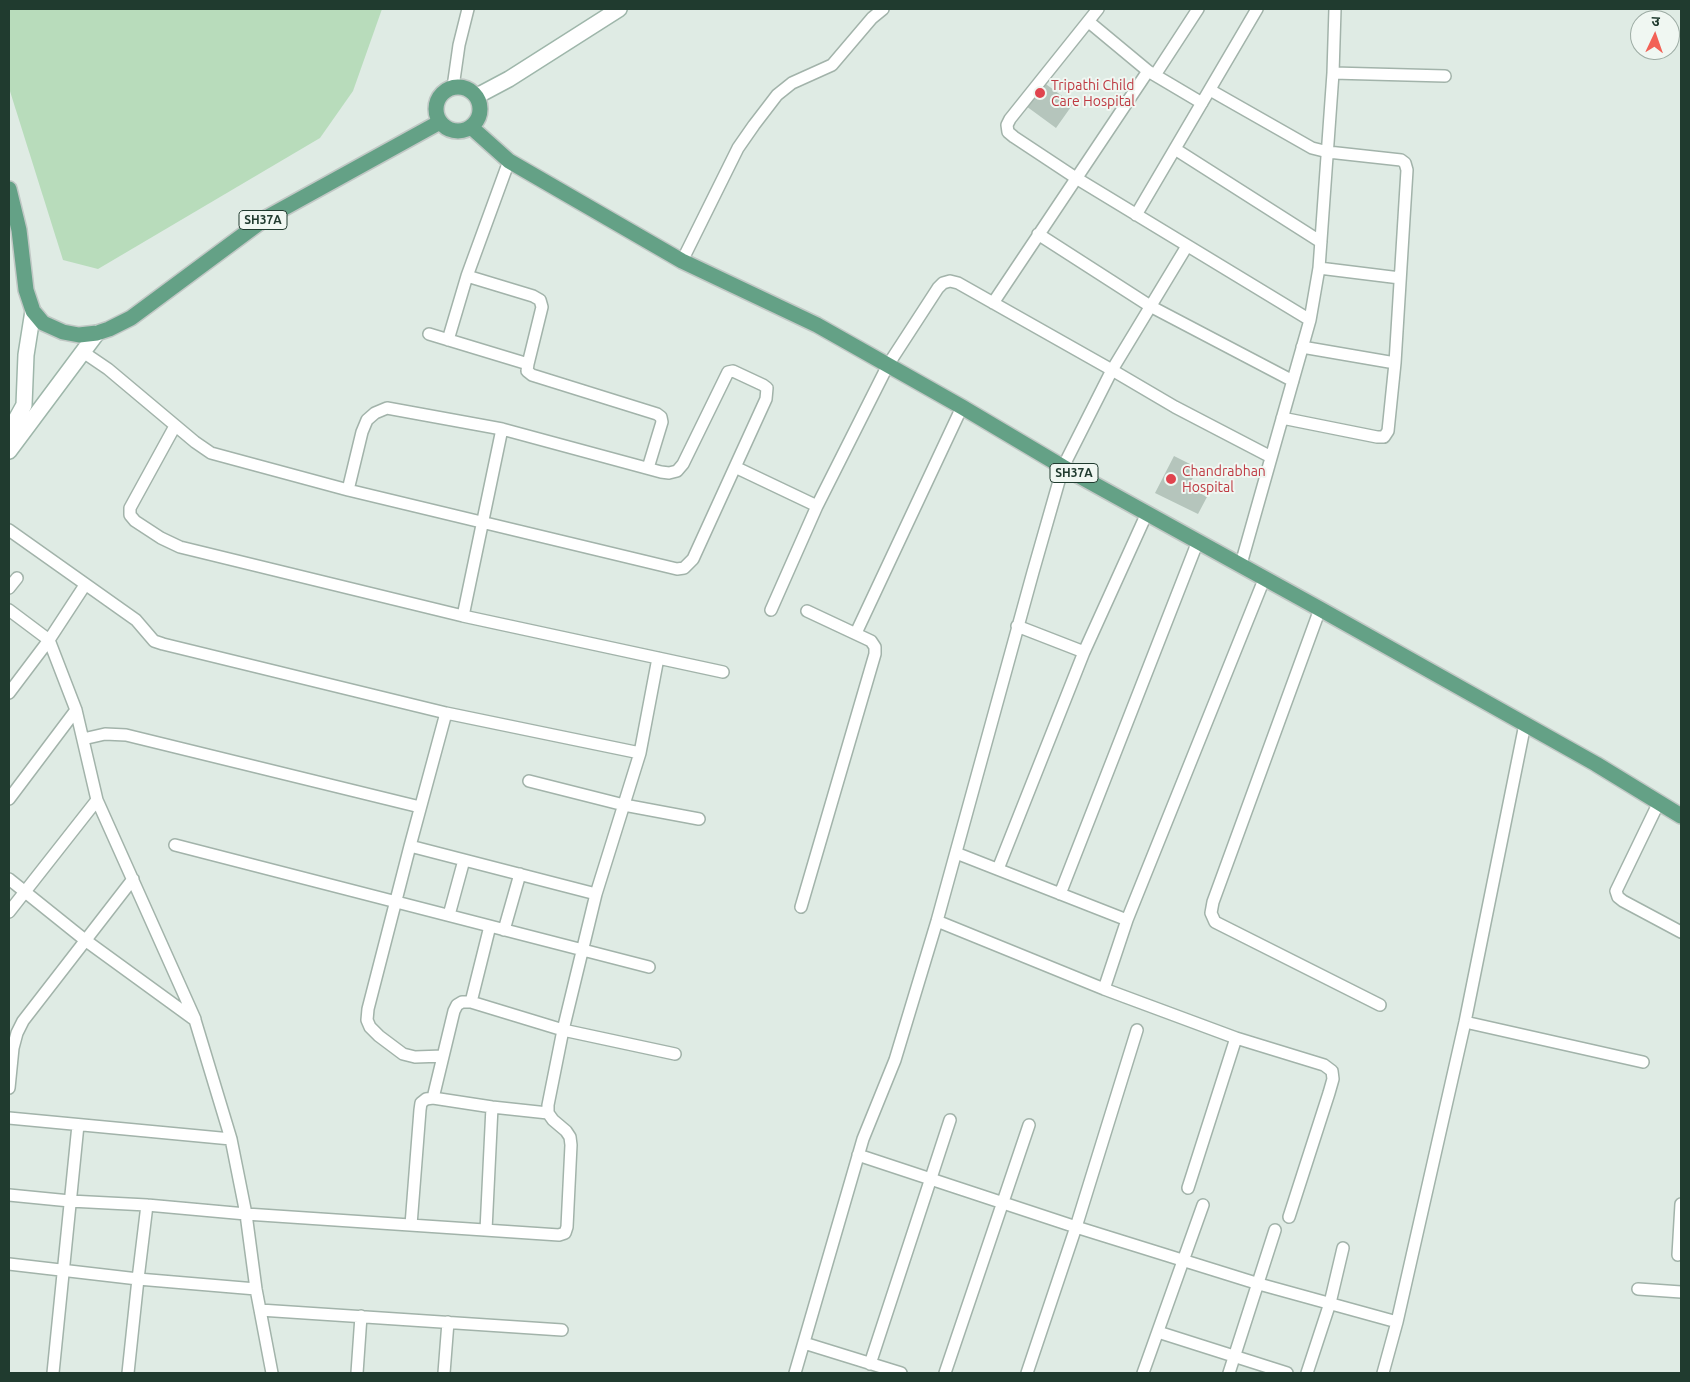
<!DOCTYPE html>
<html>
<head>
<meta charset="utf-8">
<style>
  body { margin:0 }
  #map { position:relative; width:1690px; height:1382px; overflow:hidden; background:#dfebe4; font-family:Ubuntu,"Noto Sans Devanagari",sans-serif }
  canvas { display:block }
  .frame { position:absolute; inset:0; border:10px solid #203b2f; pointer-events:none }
  .north { position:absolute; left:1630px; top:10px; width:50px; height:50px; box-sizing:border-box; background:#f0f7f2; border:1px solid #9daca4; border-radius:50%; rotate:3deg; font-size:14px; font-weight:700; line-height:20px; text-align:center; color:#203b2f }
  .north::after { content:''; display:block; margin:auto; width:18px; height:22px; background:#f26156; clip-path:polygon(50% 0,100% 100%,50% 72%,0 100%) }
</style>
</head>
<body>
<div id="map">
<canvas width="1690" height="1382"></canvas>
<div class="frame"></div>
<div class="north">उ</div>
</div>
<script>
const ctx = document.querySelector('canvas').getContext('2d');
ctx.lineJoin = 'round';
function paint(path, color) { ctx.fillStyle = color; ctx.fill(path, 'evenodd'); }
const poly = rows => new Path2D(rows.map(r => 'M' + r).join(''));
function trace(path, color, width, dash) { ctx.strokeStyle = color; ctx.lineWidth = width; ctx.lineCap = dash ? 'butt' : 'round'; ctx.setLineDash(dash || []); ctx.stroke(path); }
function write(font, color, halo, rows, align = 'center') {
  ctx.font = font + ' Ubuntu,sans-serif'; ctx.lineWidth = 4; ctx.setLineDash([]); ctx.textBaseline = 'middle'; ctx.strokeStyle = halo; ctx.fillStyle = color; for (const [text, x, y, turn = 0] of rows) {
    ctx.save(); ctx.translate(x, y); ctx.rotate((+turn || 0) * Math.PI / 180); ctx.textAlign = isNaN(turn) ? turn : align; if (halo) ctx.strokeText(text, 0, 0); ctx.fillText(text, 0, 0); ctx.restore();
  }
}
const green = poly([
  [9,9,382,9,353,91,320,138,98,269,63,260,9,88]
]);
const building = poly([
  [1043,82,1073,104,1056,128,1026,106],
  [1174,456,1198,468,1188,487,1207,497,1198,514,1155,493]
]);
const street = poly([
  [1098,9,1010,119,1007,125,1008,132,1014,137,1076,178,1310,320],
  [1089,22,1148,71,1202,103],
  [1333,73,1445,76],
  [1155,75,1198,9],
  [453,87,459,45,468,9],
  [1210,90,1312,148,1328,152,1401,160,1405,163,1407,170,1395,363,1388,431,1384,437,1377,437,1282,418],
  [1175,149,1321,242],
  [1136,215,1257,9],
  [1038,234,1150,306,1293,381],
  [682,261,738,148,754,125,777,95,792,83,832,65,872,18,883,9],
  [1319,268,1400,278],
  [467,276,533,296,540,300,542,307,528,364,527,371,532,375,657,414,661,417,662,422,648,468],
  [993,303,1148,71],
  [429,334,528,364],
  [448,340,467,276,509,161],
  [1302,347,1395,363],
  [83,352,108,369,195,442,211,453,348,490,677,569,684,568,693,559,766,399,767,388,763,385,733,371,728,372,683,464,677,471,669,473,661,472,502,429,387,408,375,413,367,420,362,432,348,490],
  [175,426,130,508,130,515,135,521,161,538,180,547,463,616,723,672],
  [735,467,817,506],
  [9,530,136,620,154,641,163,644,446,713,640,753],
  [1241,564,1310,320,1319,268,1333,73,1335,9],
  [9,588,17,578],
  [1320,609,1213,902,1211,913,1215,922,1380,1005],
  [9,610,49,640,85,585],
  [771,610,817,506,888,365,938,288,943,283,950,281,958,283,1112,370,1175,407,1271,457],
  [463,616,502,429],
  [1017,626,1084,652],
  [856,633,962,407],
  [9,693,49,640,76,710,97,800,195,1019],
  [83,739,105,734,126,735,420,807],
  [529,781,624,805,699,819],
  [9,799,76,710],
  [1659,802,1616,891,1618,897,1623,901,1681,932],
  [175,845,649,967],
  [410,846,596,894],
  [956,853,1127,920],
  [998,869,1084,652,1147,513],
  [9,879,85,940,195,1020,231,1139,246,1214,256,1289,272,1373],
  [1060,894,1198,541],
  [801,907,875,654,875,647,871,641,807,611],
  [9,912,97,800],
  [449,915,464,860],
  [937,921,1104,989,1236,1038,1324,1065,1332,1071,1333,1079,1329,1093,1289,1217],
  [504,930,520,874],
  [1104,989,1127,920,1265,577],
  [471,1002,490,926],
  [1465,1022,1643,1062],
  [443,1056,415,1057,403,1054,379,1036,370,1027,367,1020,368,1009,410,846,446,713],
  [9,1088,13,1048,17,1033,23,1021,133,879],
  [433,1098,454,1011,457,1005,462,1002,471,1002,563,1030,675,1054],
  [9,1118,231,1139],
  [858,1155,1076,1227,1259,1284,1397,1322],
  [1188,1188,1236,1038],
  [9,1195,70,1201,147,1205,246,1214,559,1235,565,1233,567,1227,571,1145,570,1137,566,1131,553,1120,548,1113,548,1105,563,1030,596,894,640,753,658,658],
  [411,1225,420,1110,421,1103,426,1099,433,1098,492,1107,548,1113],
  [486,1230,492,1107],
  [1678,1255,1681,1204],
  [9,1264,138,1279,256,1289],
  [1638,1289,1681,1292],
  [260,1310,562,1330],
  [1158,1332,1287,1373],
  [804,1343,901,1373],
  [870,1364,950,1120],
  [53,1373,78,1125],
  [128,1373,138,1279,147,1205],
  [357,1373,361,1316],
  [444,1373,448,1322],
  [795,1373,863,1139,895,1060,937,921,1033,572,1063,467,1112,370,1187,246],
  [945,1373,1029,1125],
  [1027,1373,1076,1227,1137,1030],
  [1143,1373,1203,1205],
  [1229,1373,1275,1230],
  [1307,1373,1330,1303,1343,1248],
  [1383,1373,1397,1322,1465,1022,1525,724]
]);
const secondary = poly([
  [477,96,509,79,619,9],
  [9,432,24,405,26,355,33,311],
  [9,451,97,333]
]);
const primary = poly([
  '436 109a22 22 0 1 1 44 0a22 22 0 1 1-44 0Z',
  [471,127,509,161,682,261,817,325,962,407,1063,467,1320,609,1596,764,1681,816],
  [9,189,19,230,26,290,33,311,43,323,63,332,79,335,97,333,109,329,131,318,266,218,440,122]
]);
const markers = [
  [1040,93,6,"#e0444e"],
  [1171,479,6,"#e0444e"]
];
const shields = [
  [263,220,48],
  [1074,473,48]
];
const shieldNames = [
  ["SH37A",263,220],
  ["SH37A",1074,473]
];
const healthNames = [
  ["Tripathi Child",1051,85],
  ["Care Hospital",1051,101],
  ["Chandrabhan",1182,471],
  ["Hospital",1182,487]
];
paint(green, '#b8dcbb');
paint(building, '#b5c5bc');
trace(street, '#a2b3aa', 14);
trace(secondary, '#9eb6aa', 18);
trace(primary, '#c1c8c5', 18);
trace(street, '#fff', 11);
trace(secondary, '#fff', 15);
trace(primary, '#64a186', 15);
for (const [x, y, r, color] of markers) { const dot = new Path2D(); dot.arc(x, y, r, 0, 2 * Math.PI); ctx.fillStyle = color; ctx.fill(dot); trace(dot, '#f0f7f2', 2); }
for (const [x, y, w] of shields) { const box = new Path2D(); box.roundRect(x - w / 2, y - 9.5, w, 19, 4); ctx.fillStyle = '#f0f7f2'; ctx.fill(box); trace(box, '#203b2f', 1); }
write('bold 12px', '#203b2f', null, shieldNames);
write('14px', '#be3a42', '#f0f7f2', healthNames, 'left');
</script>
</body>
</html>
